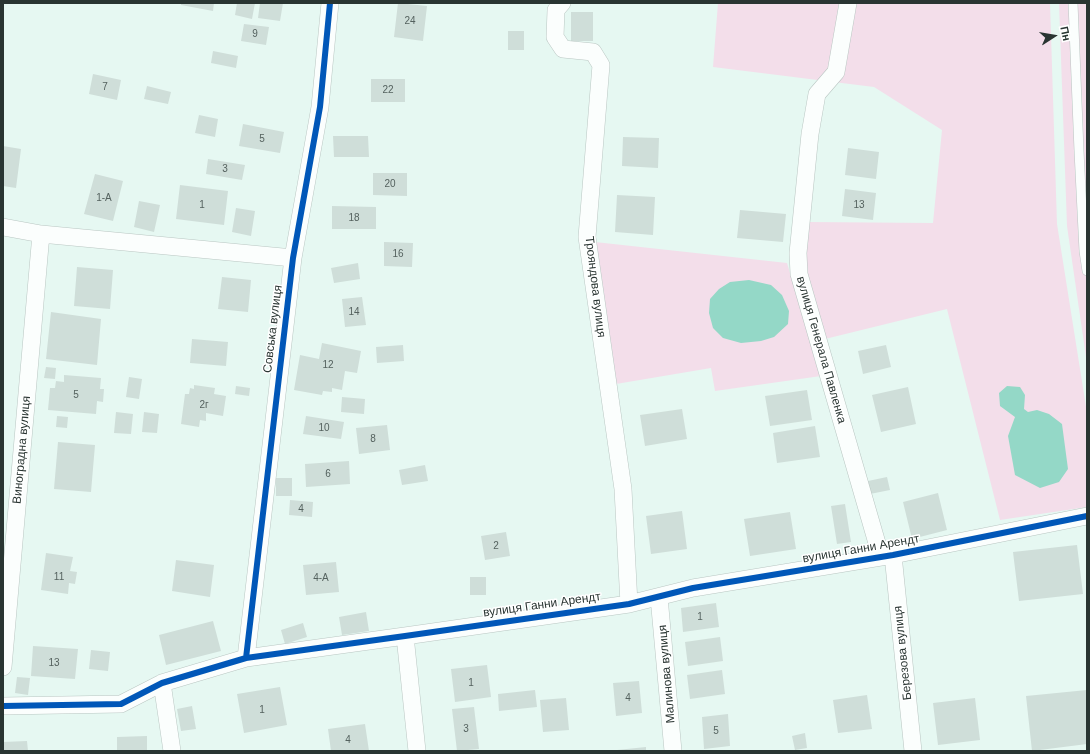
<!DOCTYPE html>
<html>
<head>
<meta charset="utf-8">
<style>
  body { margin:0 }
  #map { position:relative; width:1090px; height:754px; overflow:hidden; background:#e6f8f2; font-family:Arial,sans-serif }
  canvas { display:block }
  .frame { position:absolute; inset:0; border:4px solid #293532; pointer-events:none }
  .north { position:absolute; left:1034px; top:16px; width:40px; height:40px; -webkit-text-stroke:3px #fff; paint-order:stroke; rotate:78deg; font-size:11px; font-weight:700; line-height:16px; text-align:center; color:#293532 }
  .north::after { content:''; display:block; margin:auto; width:14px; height:18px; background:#293532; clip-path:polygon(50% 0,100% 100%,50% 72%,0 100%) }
</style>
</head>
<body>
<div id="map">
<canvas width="1090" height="754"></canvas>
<div class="frame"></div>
<div class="north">Пн</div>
</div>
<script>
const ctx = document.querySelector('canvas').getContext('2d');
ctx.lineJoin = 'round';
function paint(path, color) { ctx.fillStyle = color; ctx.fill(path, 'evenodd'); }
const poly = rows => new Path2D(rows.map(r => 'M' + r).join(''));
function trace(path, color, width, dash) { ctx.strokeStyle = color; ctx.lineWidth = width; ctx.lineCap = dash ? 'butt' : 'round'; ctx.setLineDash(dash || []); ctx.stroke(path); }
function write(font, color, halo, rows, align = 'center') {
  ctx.font = font + ' Arial,sans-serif'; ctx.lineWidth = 3; ctx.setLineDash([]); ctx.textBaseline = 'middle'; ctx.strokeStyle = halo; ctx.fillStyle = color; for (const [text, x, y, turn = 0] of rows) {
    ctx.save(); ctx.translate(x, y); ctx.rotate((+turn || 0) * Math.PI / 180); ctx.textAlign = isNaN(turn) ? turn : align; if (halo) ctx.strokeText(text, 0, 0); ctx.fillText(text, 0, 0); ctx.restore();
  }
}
const green = poly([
  [718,3,1050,3,1057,224,1087,413,1087,507,1000,520,947,309,825,339,806,275,805,249,808,222,933,223,942,130,874,87,713,67],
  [1059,3,1087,3,1087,364,1067,226],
  [595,242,787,263,821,376,715,391,711,368,616,384]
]);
const water = poly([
  [749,280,771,285,782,295,789,311,788,324,774,337,761,341,741,343,723,338,713,328,709,313,710,299,719,289,730,282],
  [1007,386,1020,387,1025,395,1024,409,1028,412,1037,410,1049,414,1062,424,1068,469,1059,482,1040,488,1015,475,1008,436,1015,417,1000,406,999,393]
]);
const building = poly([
  [181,3,214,3,213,11,181,5],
  [237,3,255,3,252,19,235,15],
  [260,3,283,3,280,21,258,18],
  [398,3,427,6,423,41,394,37],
  [571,12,593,12,593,41,571,41],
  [244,24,269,27,266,45,241,41],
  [508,31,524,31,524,50,508,50],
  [213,51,238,56,236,68,211,63],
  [93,74,121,80,117,100,89,94],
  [371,79,405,79,405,102,371,102],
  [147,86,171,92,168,104,144,99],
  [199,115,218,119,215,137,195,133],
  [243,124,284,132,280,153,239,146],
  [333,136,368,136,369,157,334,157],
  [623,137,659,138,658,168,622,166],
  [3,146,21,149,16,188,3,186],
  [848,148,879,152,876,179,845,175],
  [208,159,245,165,242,180,206,174],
  [373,173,407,173,407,196,373,195],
  [95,174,123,181,113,221,84,214],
  [180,185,228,191,224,225,176,219],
  [845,189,876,193,873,220,842,216],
  [617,195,655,197,653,235,615,232],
  [139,201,160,205,154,232,134,227],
  [332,206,376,207,376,229,332,229],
  [236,208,255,211,251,236,232,232],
  [740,210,786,214,783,242,737,238],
  [384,242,413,243,412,267,384,266],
  [358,263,360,279,334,283,331,268],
  [77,267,113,270,110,309,74,306],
  [222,277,251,280,248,312,218,309],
  [362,297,366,325,345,327,342,299],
  [51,312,101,319,97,365,46,359],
  [192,339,228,342,226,366,190,363],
  [322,343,361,351,357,373,345,371,342,390,332,388,332,392,323,391,322,395,294,390,300,355,319,359],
  [403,345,404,361,377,363,376,347],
  [886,345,891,367,863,374,858,351],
  [46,367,56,368,55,379,44,378],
  [64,375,101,378,100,389,104,389,103,402,97,401,96,414,48,410,50,388,55,388,56,381,64,382],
  [129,377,142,379,139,399,126,397],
  [194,385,215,388,214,394,226,396,223,416,206,413,206,421,200,420,199,427,181,424,185,394,189,394,190,388,194,389],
  [236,386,250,388,249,396,235,394],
  [908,387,916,424,881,432,872,395],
  [807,390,812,420,770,426,765,396],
  [342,397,365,399,364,414,341,412],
  [682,409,687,439,645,446,640,415],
  [116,412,133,414,131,434,114,433],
  [144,412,159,414,157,433,142,432],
  [57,416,68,417,67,428,56,427],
  [306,416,344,422,341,439,303,434],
  [387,425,390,450,359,454,356,428],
  [815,426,820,457,777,463,773,433],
  [58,442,95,445,91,492,54,489],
  [349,461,350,484,306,487,305,464],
  [425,465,428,481,402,485,399,470],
  [887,477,890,490,870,494,868,481],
  [276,478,292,478,292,496,276,496],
  [938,493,947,530,912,539,903,502],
  [290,500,313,502,312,517,289,515],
  [845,504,851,542,837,544,831,506],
  [682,511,687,549,651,554,646,516],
  [790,512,796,549,750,556,744,519],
  [506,532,510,556,485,560,481,536],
  [1077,545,1083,594,1019,601,1013,552],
  [46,553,73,557,70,571,77,572,75,584,69,583,68,594,41,590],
  [176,560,214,565,210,597,172,591],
  [336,562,339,592,306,595,303,565],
  [470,577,486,577,486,595,470,595],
  [716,603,719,627,683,632,681,608],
  [366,612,369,631,342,635,339,617],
  [213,621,221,651,166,665,159,635],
  [303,623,307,637,285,644,281,630],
  [720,637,723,661,688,666,685,642],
  [33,646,78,649,75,679,31,676],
  [91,650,110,652,108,671,89,669],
  [487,665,491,697,455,702,451,669],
  [722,670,725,694,690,699,687,675],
  [17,677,30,678,28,695,15,693],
  [639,681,642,713,616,716,613,683],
  [280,687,287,725,244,733,237,694],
  [535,690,537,707,499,711,498,694],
  [1087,690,1087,744,1032,751,1026,696],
  [867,695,872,729,838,733,833,700],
  [566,698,569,730,543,732,540,700],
  [975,698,980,740,938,745,933,703],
  [192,706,196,729,181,731,177,709],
  [474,707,479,749,457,751,452,709],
  [728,714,730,746,704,749,702,717],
  [365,724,369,751,331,751,328,729],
  [805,733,807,748,795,750,792,736],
  [147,736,147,751,117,751,117,737],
  [27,741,28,751,3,751,3,742],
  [646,747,646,751,617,751,617,750]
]);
const lane = poly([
  [1073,3,1079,151,1084,251,1087,271]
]);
const street = poly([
  [562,3,556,10,555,37,563,49,593,52,601,65,587,237,623,489,629,604],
  [848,3,836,72,817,94,810,134,798,253,799,274,881,557],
  [3,227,41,234,293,258],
  [893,555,913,751],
  [659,597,673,751],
  [405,636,417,751],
  [246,658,293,258,320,107,330,3],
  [3,667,41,234],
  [162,683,172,751],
  [3,706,121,704,162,683,246,658,405,636,629,604,693,588,893,555,1087,516]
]);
const cycleway = poly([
  [246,658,293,258,320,107,330,3],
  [3,706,121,704,162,683,246,658,405,636,629,604,693,588,893,555,1087,516]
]);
const numberNames = [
  ["24",410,21],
  ["9",255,34],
  ["7",105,87],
  ["22",388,90],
  ["5",262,139],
  ["3",225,169],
  ["20",390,184],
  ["1-А",104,198],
  ["1",202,205],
  ["13",859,205],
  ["18",354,218],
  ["16",398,254],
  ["14",354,312],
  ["12",328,365],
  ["5",76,395],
  ["2г",204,405],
  ["10",324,428],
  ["8",373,439],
  ["6",328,474],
  ["4",301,509],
  ["2",496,546],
  ["11",59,577],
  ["4-А",321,578],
  ["1",700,617],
  ["13",54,663],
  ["1",471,683],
  ["4",628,698],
  ["1",262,710],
  ["3",466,729],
  ["5",716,731],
  ["4",348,740]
];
const streetNames = [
  ["Трояндова вулиця",595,287,83],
  ["Совська вулиця",273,329,-83],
  ["вулиця Генерала Павленка",821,350,74],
  ["Виноградна вулиця",22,450,-85],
  ["вулиця Ганни Арендт",861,549,-10],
  ["вулиця Ганни Арендт",542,605,-8],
  ["Березова вулиця",903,653,-96],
  ["Малинова вулиця",667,674,-95]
];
paint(green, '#f3deea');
paint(water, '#94d8c7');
paint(building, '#cfded9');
trace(lane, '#b9c6c2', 10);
trace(street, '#b9c6c2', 18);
trace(lane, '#fbfefd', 9);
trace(street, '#fbfefd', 17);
trace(cycleway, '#0057b8', 6);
write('10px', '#54615e', null, numberNames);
write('12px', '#293532', '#fff', streetNames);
</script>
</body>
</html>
